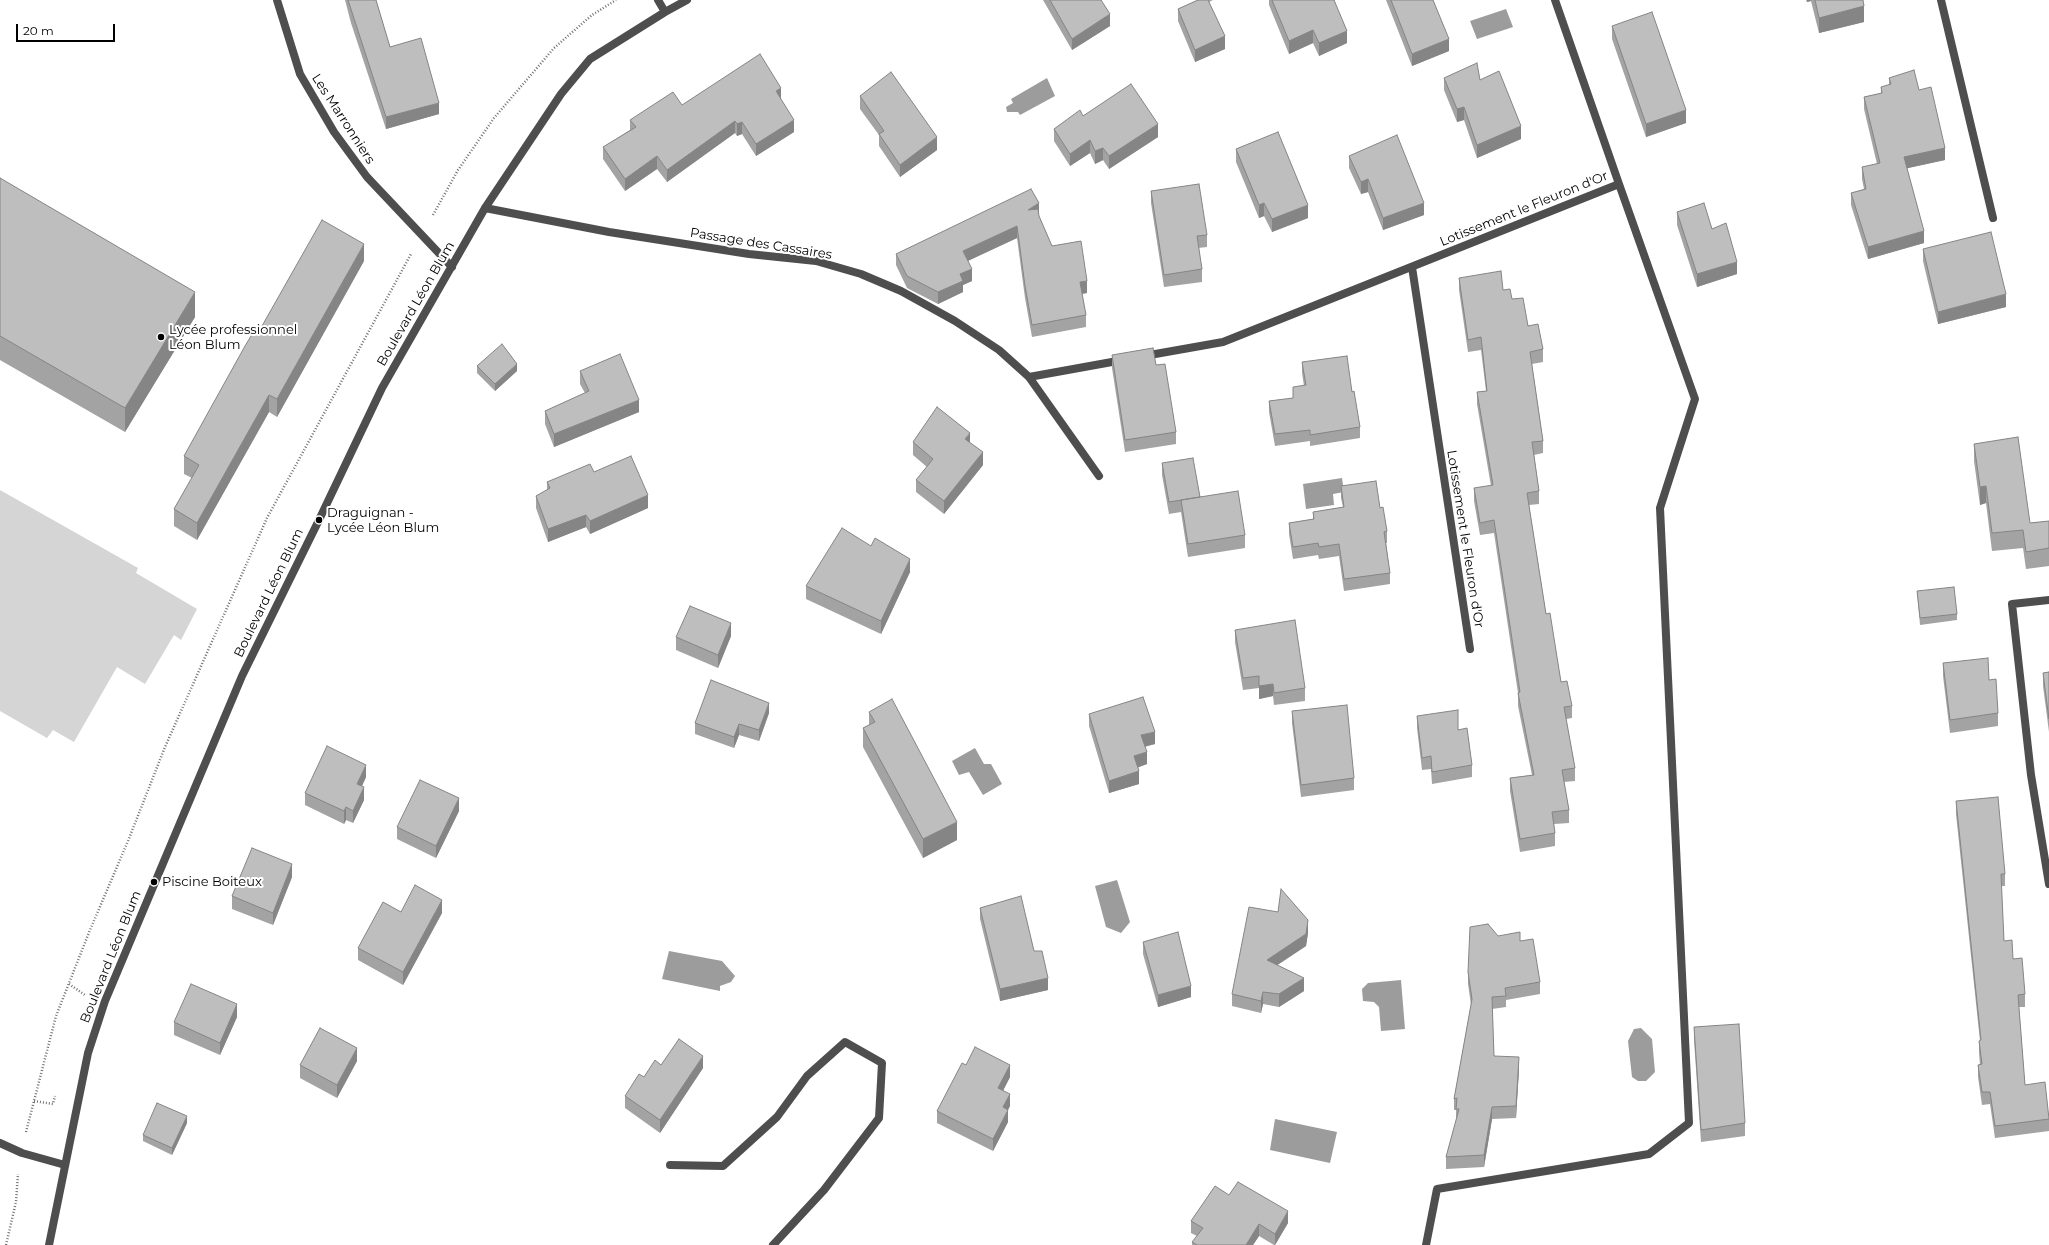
<!DOCTYPE html>
<html>
<head>
<meta charset="utf-8">
<style>
  body { margin:0 }
  #map { position:relative; width:2049px; height:1245px; overflow:hidden; background:#fff; font-family:Montserrat,sans-serif }
  canvas { display:block }
  .scale { position:absolute; left:16px; top:24px; width:99px; height:18px; box-sizing:border-box; border:2px solid #000; border-top:0; padding-left:5px; font-size:12px; line-height:14px; white-space:nowrap; color:#000; -webkit-text-stroke:3px #fff; paint-order:stroke }
</style>
</head>
<body>
<div id="map">
<canvas width="2049" height="1245"></canvas>
<div class="scale">20 m</div>
</div>
<script>
const ctx = document.querySelector('canvas').getContext('2d');
ctx.lineJoin = 'round';
function paint(path, color) { ctx.fillStyle = color; ctx.fill(path, 'evenodd'); }
const poly = rows => new Path2D(rows.map(r => 'M' + r).join(''));
function trace(path, color, width, dash) { ctx.strokeStyle = color; ctx.lineWidth = width; ctx.lineCap = dash ? 'butt' : 'round'; ctx.setLineDash(dash || []); ctx.stroke(path); }
function write(font, color, halo, rows, align = 'center') {
  ctx.font = font + ' Montserrat,sans-serif'; ctx.lineWidth = 4; ctx.setLineDash([]); ctx.textBaseline = 'middle'; ctx.strokeStyle = halo; ctx.fillStyle = color; for (const [text, x, y, turn = 0] of rows) {
    ctx.save(); ctx.translate(x, y); ctx.rotate((+turn || 0) * Math.PI / 180); ctx.textAlign = isNaN(turn) ? turn : align; if (halo) ctx.strokeText(text, 0, 0); ctx.fillText(text, 0, 0); ctx.restore();
  }
}
const green = poly([
  [0,490,138,568,136,573,197,609,181,640,174,635,145,684,117,667,74,742,53,730,47,738,0,711]
]);
const water = poly([
  [1506,9,1513,27,1477,39,1470,21],
  [1047,78,1055,96,1020,115,1018,112,1007,112,1006,107,1013,103,1011,99],
  [1342,478,1344,492,1333,494,1334,505,1306,509,1303,484],
  [975,748,984,764,991,764,1002,784,983,795,969,772,959,775,952,761],
  [1117,880,1130,922,1121,933,1106,927,1095,886],
  [669,951,722,961,735,976,731,982,720,986,720,991,662,979],
  [1401,980,1405,1029,1381,1031,1379,1007,1374,1002,1363,1001,1362,989,1368,983],
  [1641,1028,1652,1039,1655,1072,1646,1081,1638,1081,1632,1077,1628,1041,1634,1029],
  [1275,1119,1337,1132,1330,1163,1270,1150]
]);
const path = poly([
  [433,215,458,170,494,118,554,48,592,15,616,0],
  [69,984,85,995],
  [34,1101,53,1104,55,1096],
  [26,1132,56,1016,90,930,128,841,165,747,267,518,411,254],
  [6,1245,16,1202,18,1174]
]);
const service = poly([
  [0,1143,22,1153,65,1165]
]);
const minor = poly([
  [277,0,300,74,334,132,367,177,452,267],
  [658,0,665,12],
  [1941,0,1993,218],
  [485,208,609,232,749,254,816,261,861,274,901,291,955,321,999,350,1029,377,1099,476],
  [1412,267,1470,649],
  [1144,356,1223,342,1619,184,1555,0],
  [1029,377,1123,360],
  [2049,600,2012,604,2031,775,2049,884],
  [670,1165,723,1166,777,1117,807,1076,845,1042,882,1063,879,1118,824,1190,773,1245],
  [49,1245,88,1053,105,1001,242,676,319,520,382,388,485,208,561,94,590,59,665,12,687,0],
  [1426,1245,1437,1189,1649,1154,1689,1123,1660,508,1695,399,1619,184]
]);
const wall = poly([
  [345,0,376,0,390,47,439,114,386,129,351,23],
  [1043,0,1101,0,1110,26,1072,50],
  [1198,0,1213,0,1209,2,1225,49,1195,62,1178,21,1178,9],
  [1269,0,1334,0,1347,43,1319,56,1313,43,1289,54,1269,5],
  [1386,0,1433,0,1449,51,1412,66],
  [1806,0,1863,0,1864,22,1819,33,1811,1,1807,2],
  [1612,26,1686,123,1646,137,1612,39],
  [1444,78,1480,80,1521,139,1477,158,1464,120,1457,122,1444,90],
  [1889,78,1919,90,1945,160,1907,168,1924,243,1868,259,1851,205,1851,193,1864,189,1862,179,1862,167,1877,164,1864,109,1864,97,1881,93,1881,87,1889,85],
  [860,96,937,150,900,177,879,146,879,135,860,109],
  [781,100,794,132,756,156,742,134,737,136,735,133,667,182,657,169,625,191,603,159,603,147,630,130,630,120,682,105],
  [1083,116,1158,137,1109,169,1103,160,1095,164,1090,153,1070,166,1054,141,1054,129],
  [1236,149,1308,218,1272,232,1264,216,1259,218,1236,162],
  [1349,156,1424,215,1383,230,1368,192,1361,194,1349,168],
  [0,178,195,317,125,432,0,360],
  [1151,191,1207,235,1207,247,1198,248,1202,269,1202,282,1164,287,1151,203],
  [1677,212,1712,229,1737,274,1697,287,1677,225],
  [1039,216,1052,246,1087,293,1082,294,1086,315,1086,327,1032,337,1025,298,1017,238,968,261,972,281,963,285,963,292,938,304,907,288,896,265,896,254],
  [1923,249,2006,307,1938,324,1923,261],
  [364,261,277,417,269,412,197,540,174,526,174,509,192,478,184,474,184,456,258,333],
  [1459,278,1503,290,1512,299,1543,349,1543,362,1532,364,1543,441,1543,453,1534,455,1539,491,1539,504,1529,505,1546,614,1561,682,1572,706,1572,718,1566,719,1575,768,1575,781,1564,782,1569,810,1569,823,1554,824,1555,833,1555,846,1520,852,1510,791,1510,778,1532,775,1518,706,1518,693,1494,533,1480,535,1474,501,1474,488,1491,486,1477,404,1477,392,1486,391,1481,350,1468,352,1459,290],
  [1112,355,1156,365,1176,432,1176,444,1125,452,1112,368],
  [1302,362,1352,392,1360,427,1360,438,1310,446,1310,441,1275,446,1269,412,1269,401,1293,398,1304,386,1302,373],
  [477,366,517,371,495,391,477,373],
  [580,371,639,412,554,447,545,424,545,411,585,393,580,384],
  [913,442,970,442,983,465,944,514,916,492,916,480,927,467,913,455],
  [1974,444,2030,523,2049,521,2049,566,2026,569,2023,548,1992,551,1986,503,1980,505,1974,461],
  [1162,463,1245,535,1245,548,1188,557,1181,512,1169,514,1162,475],
  [594,472,648,508,590,534,586,527,548,542,536,508,536,496,547,490,547,482],
  [1341,486,1380,508,1387,531,1387,543,1386,543,1390,573,1390,584,1344,591,1339,556,1319,559,1318,555,1293,559,1289,534,1289,523,1313,519,1313,512,1343,507,1341,498],
  [871,546,910,572,881,634,806,599,806,586],
  [1917,591,1957,614,1957,620,1920,625],
  [1235,630,1305,688,1305,701,1274,705,1273,696,1259,699,1259,688,1243,690,1235,642],
  [731,636,718,668,676,650,676,637],
  [1943,663,1989,680,1998,713,1998,726,1950,733,1943,676],
  [2049,672,2049,732,2043,686,2043,673],
  [1292,711,1354,778,1354,790,1301,797,1292,723],
  [869,712,957,840,923,858,863,747,863,728,869,725],
  [769,713,759,741,739,735,734,748,695,734,695,723],
  [1089,714,1155,744,1145,747,1147,764,1138,767,1139,784,1109,793,1089,726],
  [1417,716,1458,730,1472,765,1472,777,1432,784,1431,769,1422,770,1417,728],
  [366,777,362,786,364,800,353,823,346,820,344,824,305,805,305,793],
  [1956,801,2005,874,2005,886,2001,886,2004,941,2013,959,2025,994,2025,1007,2019,1007,2025,1085,2049,1119,2049,1131,1995,1138,1990,1104,1982,1105,1978,1077,1978,1065,1980,1065,1979,1053,1979,1041,1980,1041,1956,814],
  [459,811,436,858,397,839,397,827],
  [292,877,273,925,232,909,232,896],
  [980,908,1034,951,1048,990,1000,1001,980,919],
  [401,912,442,913,403,985,358,960,358,948],
  [1308,933,1306,946,1277,965,1304,991,1279,1007,1263,1004,1261,1013,1232,1006,1232,994],
  [1498,936,1520,941,1540,982,1540,994,1506,1000,1506,1007,1492,1009,1494,1056,1519,1069,1516,1118,1492,1119,1484,1167,1446,1169,1446,1157,1456,1121,1456,1110,1454,1110,1454,1099,1471,1005,1468,984,1468,972],
  [1143,942,1191,997,1158,1007,1143,954],
  [237,1017,220,1055,174,1035,174,1022],
  [1694,1027,1745,1123,1745,1136,1701,1142,1694,1040],
  [357,1061,337,1098,300,1078,300,1065],
  [966,1065,1010,1077,1003,1091,1010,1106,1008,1110,1008,1122,993,1151,937,1123,937,1111],
  [703,1068,660,1133,625,1108,625,1096,644,1077],
  [187,1123,172,1155,143,1141,143,1135],
  [1229,1195,1288,1223,1275,1245,1274,1245,1259,1236,1253,1245,1192,1245,1192,1242,1197,1236,1191,1233,1191,1221]
]);
const shadedWall = poly([
  [1807,0,1811,0,1811,1,1807,2],
  [1864,6,1864,22,1819,33,1819,18],
  [1110,14,1110,26,1072,50,1072,39],
  [1313,30,1313,43,1289,54,1289,41],
  [1347,31,1347,43,1319,56,1319,43],
  [1225,36,1225,49,1195,62,1195,50],
  [1449,39,1449,51,1412,66,1412,54],
  [781,88,781,100,776,91],
  [439,103,439,114,386,129,386,117],
  [1464,107,1464,120,1457,122,1457,109],
  [1686,110,1686,123,1646,137,1646,124],
  [794,120,794,132,756,156,756,144],
  [735,121,735,133,667,182,667,170],
  [742,122,742,134,737,136,737,124],
  [1158,124,1158,137,1109,169,1109,156],
  [1521,126,1521,139,1477,158,1477,145],
  [937,137,937,150,900,177,900,165],
  [1090,140,1090,153,1070,166,1070,154],
  [1103,148,1103,160,1095,164,1095,151],
  [1945,148,1945,160,1904,169,1904,157],
  [657,156,657,169,625,191,625,179],
  [1368,179,1368,192,1361,194,1361,182],
  [1039,203,1039,215,1028,210],
  [1264,203,1264,216,1259,218,1259,205],
  [1424,203,1424,215,1383,230,1383,218],
  [1308,205,1308,218,1272,232,1272,219],
  [1017,226,1017,238,963,263,963,251],
  [1924,231,1924,243,1868,259,1868,247],
  [364,244,364,261,277,417,277,399],
  [1737,262,1737,274,1697,287,1697,274],
  [972,269,972,281,963,285,963,292,938,304,938,292,960,274],
  [1087,281,1087,293,1080,294,1080,282],
  [195,292,195,317,125,432,125,408],
  [2006,294,2006,307,1938,324,1938,312],
  [517,364,517,371,495,391,495,384],
  [269,395,269,412,197,540,197,523],
  [639,400,639,412,554,447,554,434],
  [970,433,970,446,965,439],
  [983,452,983,465,944,514,944,501],
  [1986,486,1986,503,1980,505,1980,487],
  [648,495,648,508,590,534,590,521],
  [586,515,586,527,548,542,548,529],
  [910,559,910,572,881,634,881,621],
  [731,623,731,636,718,668,718,655],
  [1273,684,1273,696,1259,699,1259,686],
  [769,703,769,713,759,741,759,730],
  [739,724,739,735,734,748,734,737],
  [1155,732,1155,744,1141,747,1141,735],
  [1147,752,1147,764,1134,769,1134,756],
  [366,765,366,777,357,797,357,784],
  [1139,771,1139,784,1109,793,1109,781],
  [364,787,364,800,353,823,353,811],
  [459,798,459,811,436,858,436,846],
  [346,807,346,820,344,824,344,811],
  [957,822,957,840,923,858,923,839],
  [292,864,292,877,273,925,273,913],
  [442,900,442,913,403,985,403,972],
  [1308,920,1308,933,1306,946,1267,972,1267,960],
  [1048,978,1048,990,1000,1001,1000,989],
  [1304,978,1304,991,1279,1007,1279,994],
  [1191,986,1191,997,1158,1007,1158,995],
  [1263,992,1263,1004,1261,1013,1261,1001],
  [237,1004,237,1017,220,1055,220,1043],
  [357,1048,357,1061,337,1098,337,1085],
  [703,1056,703,1068,660,1133,660,1120],
  [1519,1057,1519,1069,1516,1118,1516,1106],
  [1010,1065,1010,1077,998,1100,998,1088],
  [1010,1094,1010,1106,1003,1119,1003,1107],
  [1492,1107,1492,1119,1484,1167,1484,1155],
  [1008,1110,1008,1122,993,1151,993,1139],
  [187,1116,187,1123,172,1155,172,1148],
  [1288,1211,1288,1223,1275,1245,1275,1234],
  [1259,1224,1259,1236,1253,1245,1246,1245]
]);
const building = poly([
  [348,0,376,0,390,47,421,38,439,103,386,117,348,0],
  [1050,0,1101,0,1110,14,1072,39,1050,0],
  [1198,0,1208,0,1225,36,1195,50,1178,9,1198,0],
  [1272,0,1334,0,1347,31,1319,43,1313,30,1289,41,1272,0],
  [1391,0,1433,0,1449,39,1412,54,1391,0],
  [1815,0,1863,0,1864,6,1819,18,1815,0],
  [1652,12,1686,110,1646,124,1612,26,1652,12],
  [760,54,781,88,776,91,794,120,756,144,742,122,737,124,735,121,667,170,657,156,625,179,603,147,636,127,630,120,673,92,682,105,760,54],
  [1477,63,1480,80,1499,71,1521,126,1477,145,1464,107,1457,109,1444,78,1477,63],
  [1914,70,1919,90,1931,87,1945,148,1904,157,1924,231,1868,247,1851,193,1866,189,1862,167,1880,163,1864,97,1882,93,1881,87,1891,84,1889,78,1914,70],
  [891,72,937,137,900,165,879,134,884,131,860,96,891,72],
  [1131,84,1158,124,1109,156,1103,148,1095,151,1090,140,1070,154,1054,129,1080,110,1083,116,1131,84],
  [1278,132,1308,205,1272,219,1264,203,1259,205,1236,149,1278,132],
  [1397,135,1424,203,1383,218,1368,179,1361,182,1349,156,1397,135],
  [0,178,195,292,125,408,0,336,0,178],
  [1199,184,1207,235,1197,236,1202,269,1164,275,1151,191,1199,184],
  [1031,189,1039,203,1028,210,1038,209,1039,216,1052,246,1081,241,1087,281,1080,282,1086,315,1032,325,1025,286,1017,226,963,251,972,269,960,274,963,281,938,292,907,276,896,254,1031,189],
  [1704,203,1712,229,1726,223,1737,262,1697,274,1677,212,1704,203],
  [322,220,364,244,277,399,269,395,197,523,174,509,199,465,184,456,245,346,254,331,258,333,322,220],
  [1991,232,2006,294,1938,312,1923,249,1991,232],
  [1501,271,1503,290,1510,289,1512,299,1523,298,1528,326,1538,324,1543,349,1530,352,1543,441,1532,442,1539,491,1527,493,1546,614,1550,613,1561,682,1567,681,1572,706,1564,707,1575,768,1562,770,1569,810,1552,812,1555,833,1520,839,1510,778,1534,775,1518,693,1520,692,1494,520,1480,523,1474,488,1493,485,1477,392,1487,391,1481,337,1468,340,1459,278,1501,271],
  [502,344,517,364,495,384,477,366,502,344],
  [1153,348,1156,365,1165,364,1176,432,1125,440,1112,355,1153,348],
  [620,354,639,400,554,434,545,411,589,391,580,371,620,354],
  [1347,356,1352,392,1354,391,1360,427,1310,435,1310,430,1275,434,1269,401,1293,398,1293,387,1306,385,1302,362,1347,356],
  [937,407,970,433,965,439,983,452,944,501,916,480,933,459,913,442,937,407],
  [2018,437,2030,523,2049,521,2049,548,2026,552,2023,530,1992,533,1986,486,1980,487,1974,444,2018,437],
  [631,456,648,495,590,521,586,515,548,529,536,496,550,488,547,482,590,464,594,472,631,456],
  [1193,458,1200,497,1169,502,1162,463,1193,458],
  [1376,481,1380,508,1383,507,1387,531,1384,532,1390,573,1344,579,1339,544,1319,547,1318,543,1293,547,1289,523,1314,519,1313,512,1344,507,1341,486,1376,481],
  [1238,491,1245,535,1188,544,1181,500,1238,491],
  [842,528,871,546,875,538,910,559,881,621,806,586,842,528],
  [1954,587,1957,614,1920,618,1917,591,1954,587],
  [690,606,731,623,718,655,676,637,690,606],
  [1295,620,1305,688,1274,693,1273,684,1259,686,1259,676,1243,678,1235,630,1295,620],
  [1988,658,1989,680,1996,679,1998,713,1950,720,1943,663,1988,658],
  [2049,672,2049,719,2043,673,2049,672],
  [711,680,769,703,759,730,739,724,734,737,695,723,711,680],
  [1143,697,1155,732,1141,735,1147,752,1134,756,1139,771,1109,781,1089,714,1143,697],
  [892,699,957,822,923,839,863,728,875,722,869,712,892,699],
  [1347,705,1354,778,1301,785,1292,711,1347,705],
  [1458,710,1458,730,1467,728,1472,765,1432,772,1431,756,1422,758,1417,716,1458,710],
  [327,746,366,765,357,784,364,787,353,811,346,807,344,811,305,793,327,746],
  [420,780,459,798,436,846,397,827,420,780],
  [1998,797,2005,874,2001,874,2004,941,2012,940,2013,959,2022,958,2025,994,2018,995,2025,1085,2045,1082,2049,1119,1995,1126,1990,1092,1982,1092,1978,1065,1982,1064,1979,1041,1981,1040,1956,801,1998,797],
  [252,848,292,864,273,913,232,896,252,848],
  [415,885,442,900,403,972,358,948,383,902,401,912,415,885],
  [1281,889,1308,920,1306,934,1267,960,1304,978,1279,994,1263,992,1261,1001,1232,994,1249,907,1278,912,1281,889],
  [1021,896,1034,951,1042,951,1048,978,1000,989,980,908,1021,896],
  [1488,924,1498,936,1520,932,1520,941,1533,939,1540,982,1505,988,1506,996,1492,997,1494,1056,1519,1057,1516,1106,1492,1107,1484,1155,1446,1157,1459,1109,1456,1109,1457,1098,1454,1099,1472,999,1468,972,1470,927,1488,924],
  [1178,932,1191,986,1158,995,1143,942,1178,932],
  [191,984,237,1004,220,1043,174,1022,191,984],
  [1739,1024,1745,1123,1701,1130,1694,1027,1739,1024],
  [320,1028,357,1048,337,1085,300,1065,320,1028],
  [679,1039,703,1056,660,1120,625,1096,639,1074,644,1077,655,1060,661,1065,679,1039],
  [975,1047,1010,1065,998,1088,1010,1094,1003,1107,1008,1110,993,1139,937,1111,962,1063,966,1065,975,1047],
  [157,1103,187,1116,172,1148,143,1135,157,1103],
  [1238,1182,1288,1211,1275,1234,1259,1224,1246,1245,1197,1245,1192,1242,1203,1228,1191,1221,1215,1186,1229,1195,1238,1182]
]);
const markers = [
  [161,337,4,"#000"],
  [319,520,4,"#000"],
  [154,882,4,"#000"]
];
const streetNames = [
  ["Les Marronniers",343,119,57],
  ["Lotissement le Fleuron d'Or",1524,209,-22],
  ["Passage des Cassaires",761,244,9],
  ["Boulevard Léon Blum",416,304,-60],
  ["Lotissement le Fleuron d'Or",1465,539,81],
  ["Boulevard Léon Blum",269,593,-64],
  ["Boulevard Léon Blum",111,957,-68]
];
const poiNames = [
  ["Lycée professionnel",169,330],
  ["Léon Blum",169,345],
  ["Draguignan -",327,513],
  ["Lycée Léon Blum",327,528],
  ["Piscine Boiteux",162,882]
];
paint(green, '#d5d5d5');
paint(water, '#9c9c9c');
trace(path, '#707070', 2.5, [1, 2]);
trace(service, '#4e4e4e', 8);
trace(minor, '#4e4e4e', 8);
paint(wall, '#a3a3a3');
paint(shadedWall, '#858585');
paint(building, '#bebebe');
trace(building, '#858585', 1);
for (const [x, y, r, color] of markers) { const dot = new Path2D(); dot.arc(x, y, r, 0, 2 * Math.PI); ctx.fillStyle = color; ctx.fill(dot); trace(dot, '#fff', 1.5); }
write('13px', '#000', '#fff', streetNames);
write('13px', '#000', '#fff', poiNames, 'left');
</script>
</body>
</html>
